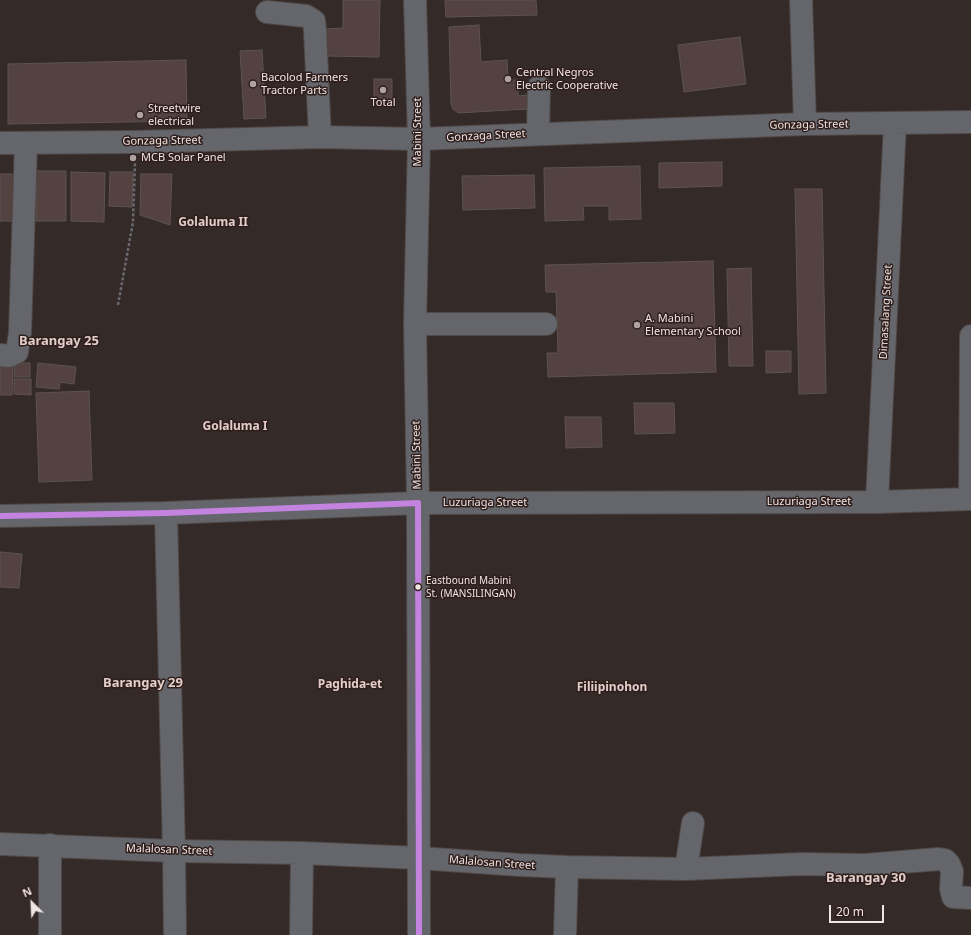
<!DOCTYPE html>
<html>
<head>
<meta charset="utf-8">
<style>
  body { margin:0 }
  #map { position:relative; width:971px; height:935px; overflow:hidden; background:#342b29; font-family:"Noto Sans",sans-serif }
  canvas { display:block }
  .north { position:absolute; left:12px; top:883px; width:40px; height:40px; -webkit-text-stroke:3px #2e1e1c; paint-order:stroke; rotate:336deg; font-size:11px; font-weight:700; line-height:16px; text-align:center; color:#f0e4e2 }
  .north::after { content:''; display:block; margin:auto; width:14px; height:18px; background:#f0e4e2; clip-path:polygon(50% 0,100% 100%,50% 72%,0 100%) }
  .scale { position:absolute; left:829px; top:905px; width:55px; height:18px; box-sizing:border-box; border:2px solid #f0e4e2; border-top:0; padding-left:5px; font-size:12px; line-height:14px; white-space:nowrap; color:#f0e4e2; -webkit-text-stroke:3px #2e1e1c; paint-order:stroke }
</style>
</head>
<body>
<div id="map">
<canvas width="971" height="935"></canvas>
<div class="north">N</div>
<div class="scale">20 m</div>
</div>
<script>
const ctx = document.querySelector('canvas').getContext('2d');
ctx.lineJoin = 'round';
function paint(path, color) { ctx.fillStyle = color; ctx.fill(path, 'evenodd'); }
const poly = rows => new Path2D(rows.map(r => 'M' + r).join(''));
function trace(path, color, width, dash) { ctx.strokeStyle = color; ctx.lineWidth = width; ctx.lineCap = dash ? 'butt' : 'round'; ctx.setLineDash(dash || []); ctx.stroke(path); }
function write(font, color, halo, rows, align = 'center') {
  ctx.font = font + ' "Noto Sans",sans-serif'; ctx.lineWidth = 3; ctx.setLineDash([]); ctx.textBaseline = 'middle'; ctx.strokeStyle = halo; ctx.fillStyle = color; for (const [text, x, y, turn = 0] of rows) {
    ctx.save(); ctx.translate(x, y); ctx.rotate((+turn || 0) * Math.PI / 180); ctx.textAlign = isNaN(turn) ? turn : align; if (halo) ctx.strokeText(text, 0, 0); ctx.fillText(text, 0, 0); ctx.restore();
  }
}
const building = poly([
  [343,0,380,0,379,57,326,56,326,29,343,28,343,0],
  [445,0,536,0,537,15,446,17,445,0],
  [479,25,481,62,507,60,508,80,518,80,518,96,527,95,528,109,458,113,453,109,451,104,449,27,479,25],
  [740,37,746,84,684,92,678,45,740,37],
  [262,50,266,118,244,119,240,51,262,50],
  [186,60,187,121,8,124,8,64,186,60],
  [374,79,392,79,392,101,374,101,374,79],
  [722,162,722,186,659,188,659,163,722,162],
  [640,166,641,219,609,220,609,206,583,206,584,220,545,221,544,168,640,166],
  [36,171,66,171,66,221,36,221,36,171],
  [71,172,105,173,104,222,71,221,71,172],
  [110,172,133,172,132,207,109,206,110,172],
  [0,174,22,174,22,221,0,221,0,174],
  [141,174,172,174,170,225,140,215,141,174],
  [534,175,535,208,463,210,462,176,534,175],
  [795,189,822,189,826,393,799,394,795,189],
  [713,261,716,372,548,377,547,353,558,353,556,292,546,292,545,265,713,261],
  [751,268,753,366,729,366,727,269,751,268],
  [766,351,791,351,791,372,766,373,766,351],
  [15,363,30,363,30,377,14,377,15,363],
  [38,363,76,367,74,384,60,382,59,389,36,387,38,363],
  [0,364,13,365,12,395,0,395,0,364],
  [14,379,31,379,31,395,14,394,14,379],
  [89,391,92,480,39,482,36,393,89,391],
  [634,403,674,403,675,433,635,434,634,403],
  [565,417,601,417,602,447,566,448,565,417],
  [0,552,22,554,19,588,0,587,0,552]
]);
const path = poly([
  [118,305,133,222,135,162]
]);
const minor = poly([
  [415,0,419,139,415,324,418,503,419,935],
  [801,0,805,124],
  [267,12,306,16,314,21,315,31,320,137],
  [538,133,539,87],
  [0,143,135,142,320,137,419,139,805,124,971,122],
  [415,324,546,324],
  [0,355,9,356,17,352,20,333,26,143],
  [970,499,971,336],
  [877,502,895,123],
  [166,513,174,851,175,935],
  [0,516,166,513,418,503,877,502,971,499],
  [0,844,174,851,302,853,419,858,520,865,567,867,686,869,801,864,865,865,939,859,945,860,949,864,952,871,951,889,953,897,971,898],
  [686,869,693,823],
  [50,935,50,845],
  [301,935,302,853],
  [565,935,567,867]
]);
const bus1 = poly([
  [0,516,166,513,418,503,419,935]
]);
const markers = [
  [508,79,4,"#aea3a1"],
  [253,84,4,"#aea3a1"],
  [383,90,4,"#aea3a1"],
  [140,115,4,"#aea3a1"],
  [133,158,4,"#aea3a1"],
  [637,325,4,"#aea3a1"],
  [418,587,3.5,"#f0e4e2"]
];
const busNames = [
  ["Eastbound Mabini",426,581],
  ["St. (MANSILINGAN)",426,594]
];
const poiNames = [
  ["Central Negros",516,73],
  ["Electric Cooperative",516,86],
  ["Bacolod Farmers",261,78],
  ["Tractor Parts",261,91],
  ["Total",383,103,"center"],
  ["Streetwire",148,109],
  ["electrical",148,122],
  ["MCB Solar Panel",141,158],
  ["A. Mabini",645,319],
  ["Elementary School",645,332]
];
const streetNames = [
  ["Gonzaga Street",809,125,-1],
  ["Mabini Street",418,132,-90],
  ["Gonzaga Street",486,136,-3],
  ["Gonzaga Street",162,141,-1],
  ["Dimasalang Street",886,312,-87],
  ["Mabini Street",417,455,-91],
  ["Luzuriaga Street",809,502],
  ["Luzuriaga Street",485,503],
  ["Malalosan Street",169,850,2],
  ["Malalosan Street",492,863,4]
];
const neighbourhoodNames = [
  ["Golaluma II",213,223],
  ["Golaluma I",235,427],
  ["Paghida-et",350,685],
  ["Filiipinohon",612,688]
];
const quarterNames = [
  ["Barangay 25",59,341],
  ["Barangay 29",143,683],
  ["Barangay 30",866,878]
];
paint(building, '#534240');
trace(building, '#5c5352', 1);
trace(minor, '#514947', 24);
trace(path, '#6a696e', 2.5, [3, 2]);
trace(minor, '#64666c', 22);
trace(bus1, '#c483df', 6);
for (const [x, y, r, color] of markers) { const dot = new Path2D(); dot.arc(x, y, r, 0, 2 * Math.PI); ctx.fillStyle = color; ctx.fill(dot); trace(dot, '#2e1e1c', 1.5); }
write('10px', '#f0e4e2', '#2e1e1c', busNames, 'left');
write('11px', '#f0e4e2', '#2e1e1c', poiNames, 'left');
write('11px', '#f0e4e2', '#2e1e1c', streetNames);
write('bold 12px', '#e2cdc9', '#2e1e1c', neighbourhoodNames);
write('bold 13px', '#e2cdc9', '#2e1e1c', quarterNames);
</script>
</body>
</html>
